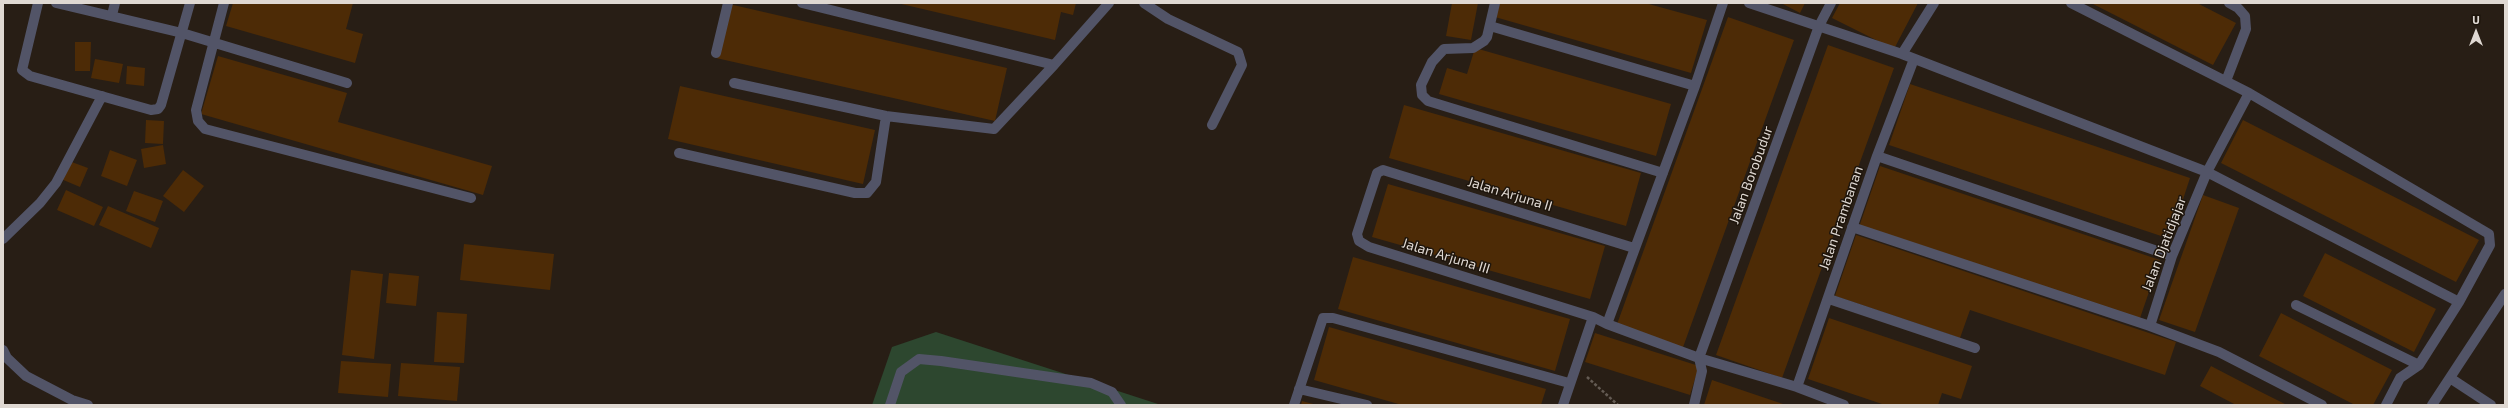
<!DOCTYPE html>
<html>
<head>
<meta charset="utf-8">
<style>
  body { margin:0 }
  #map { position:relative; width:2508px; height:408px; overflow:hidden; background:#281e15; font-family:"Exo 2",sans-serif }
  canvas { display:block }
  .frame { position:absolute; inset:0; border:4px solid #dfd8d2; pointer-events:none }
  .north { position:absolute; left:2456px; top:12px; width:40px; height:40px; -webkit-text-stroke:3px #1e150c; paint-order:stroke; rotate:0deg; font-size:11px; font-weight:700; line-height:16px; text-align:center; color:#dfd8d2 }
  .north::after { content:''; display:block; margin:auto; width:14px; height:18px; background:#dfd8d2; clip-path:polygon(50% 0,100% 100%,50% 72%,0 100%) }
</style>
</head>
<body>
<div id="map">
<canvas width="2508" height="408"></canvas>
<div class="frame"></div>
<div class="north">U</div>
</div>
<script>
const ctx = document.querySelector('canvas').getContext('2d');
ctx.lineJoin = 'round';
function paint(path, color) { ctx.fillStyle = color; ctx.fill(path, 'evenodd'); }
const poly = rows => new Path2D(rows.map(r => 'M' + r).join(''));
function trace(path, color, width, dash) { ctx.strokeStyle = color; ctx.lineWidth = width; ctx.lineCap = dash ? 'butt' : 'round'; ctx.setLineDash(dash || []); ctx.stroke(path); }
function write(font, color, halo, rows, align = 'center') {
  ctx.font = font + ' "Exo 2",sans-serif'; ctx.lineWidth = 3; ctx.setLineDash([]); ctx.textBaseline = 'middle'; ctx.strokeStyle = halo; ctx.fillStyle = color; for (const [text, x, y, turn = 0] of rows) {
    ctx.save(); ctx.translate(x, y); ctx.rotate((+turn || 0) * Math.PI / 180); ctx.textAlign = isNaN(turn) ? turn : align; if (halo) ctx.strokeText(text, 0, 0); ctx.fillText(text, 0, 0); ctx.restore();
  }
}
const green = poly([
  [936,332,1158,404,1158,405,872,405,892,347]
]);
const building = poly([
  [233,3,353,3,346,29,363,34,355,63,226,26],
  [897,3,1076,3,1073,15,1061,12,1055,40],
  [1452,3,1478,3,1471,40,1446,36],
  [1499,3,1645,3,1707,20,1691,73,1495,17],
  [1781,3,1805,3,1800,13],
  [1840,3,1918,3,1894,49,1832,18],
  [2091,3,2197,3,2236,23,2213,65],
  [729,4,1007,68,995,121,716,58],
  [1728,17,1794,40,1682,350,1616,327],
  [75,42,91,42,90,71,75,71],
  [1828,45,1894,68,1782,378,1716,355],
  [1475,48,1671,104,1656,156,1439,94,1447,68,1467,74],
  [218,56,347,93,338,122,492,166,483,195,201,114],
  [95,59,123,64,119,83,91,78],
  [127,66,145,68,144,86,126,84],
  [1910,84,2190,178,2170,239,1889,145],
  [680,86,875,130,863,184,668,139],
  [1404,105,1641,173,1626,226,1389,158],
  [146,120,164,121,163,144,145,143],
  [2243,120,2479,240,2456,282,2221,163],
  [163,145,166,164,144,168,141,149],
  [110,150,137,160,127,186,101,176],
  [69,161,88,168,80,187,61,179],
  [1880,166,2160,260,2139,321,1859,227],
  [183,170,204,186,184,212,163,196],
  [1388,184,1605,246,1590,299,1372,237],
  [66,190,103,207,94,226,57,210],
  [134,191,163,201,155,222,126,211],
  [2203,195,2239,208,2195,332,2159,320],
  [108,206,159,228,151,248,99,225],
  [1856,235,2176,342,2165,375,1970,310,1960,338,1835,296],
  [464,244,554,254,550,290,460,280],
  [2325,253,2436,309,2414,352,2303,296],
  [1353,257,1570,319,1555,371,1338,309],
  [351,270,383,274,374,359,342,355],
  [389,273,419,276,416,306,386,303],
  [437,312,467,314,464,363,434,362],
  [2281,313,2392,370,2373,405,2355,405,2259,356],
  [1829,318,1972,366,1961,399,1942,393,1938,405,1885,405,1808,379],
  [1329,327,1546,389,1541,405,1402,405,1314,380],
  [1595,333,1699,366,1690,395,1585,362],
  [341,361,391,364,388,397,338,393],
  [401,363,460,367,457,401,398,396],
  [2211,366,2259,391,2287,405,2236,405,2217,395,2200,386],
  [1712,380,1786,405,1704,405],
  [1302,401,1317,405,1301,405]
]);
const path = poly([
  [1587,377,1618,405]
]);
const minor = poly([
  [38,3,22,70,30,76,151,110,158,109,161,105,190,3],
  [56,3,182,33,347,83],
  [224,3,196,110,198,121,205,129,471,198],
  [802,3,1054,65],
  [1144,3,1168,19,1238,52,1242,65,1212,125],
  [1495,3,1487,37,1484,41,1473,48,1444,49,1432,62,1421,85,1422,95,1428,101,1663,173],
  [1749,3,1902,54,2207,172,2459,302],
  [2071,3,2249,93,2489,234,2490,245,2459,302,2419,365,2400,378,2386,405],
  [112,15,115,3],
  [1490,26,1695,86],
  [716,53,728,3],
  [1902,54,1934,3],
  [2226,81,2246,29,2245,16,2238,8,2229,3],
  [734,83,886,116,994,129,1054,65,1109,3],
  [679,153,855,193,867,193,876,182,886,116],
  [1877,156,2172,256],
  [1852,227,2150,326,2219,352,2322,405],
  [3,239,40,203,56,183,102,96],
  [1634,248,1383,170,1377,173,1357,234,1359,241,1369,247,1593,317,1607,324,1699,358,1797,387,1844,405],
  [1829,299,1975,348],
  [2296,305,2419,365],
  [1607,324,1695,86,1723,3],
  [2150,326,2172,256,2207,172,2249,93],
  [3,350,7,358,26,376,72,400,88,405],
  [2450,378,2491,405],
  [1797,387,1877,156,1914,59],
  [1299,389,1367,405],
  [890,405,901,372,919,359,941,361,1091,383,1112,392,1121,405],
  [1294,405,1323,318,1333,318,1569,383],
  [1563,405,1593,317],
  [1694,405,1702,371,1699,358,1819,26,1831,3],
  [2432,405,2505,294]
]);
const streetNames = [
  ["Jalan Borobudur",1751,175,-70],
  ["Jalan Arjuna II",1510,194,17],
  ["Jalan Prambanan",1841,218,-71],
  ["Jalan Djatidjajar",2164,244,-69],
  ["Jalan Arjuna III",1446,256,17]
];
paint(green, '#2d472f');
paint(building, '#4d2b06');
trace(path, '#645b53', 2.5, [3, 2]);
trace(minor, '#525467', 10);
write('14px', '#dfd8d2', '#1e150c', streetNames);
</script>
</body>
</html>
